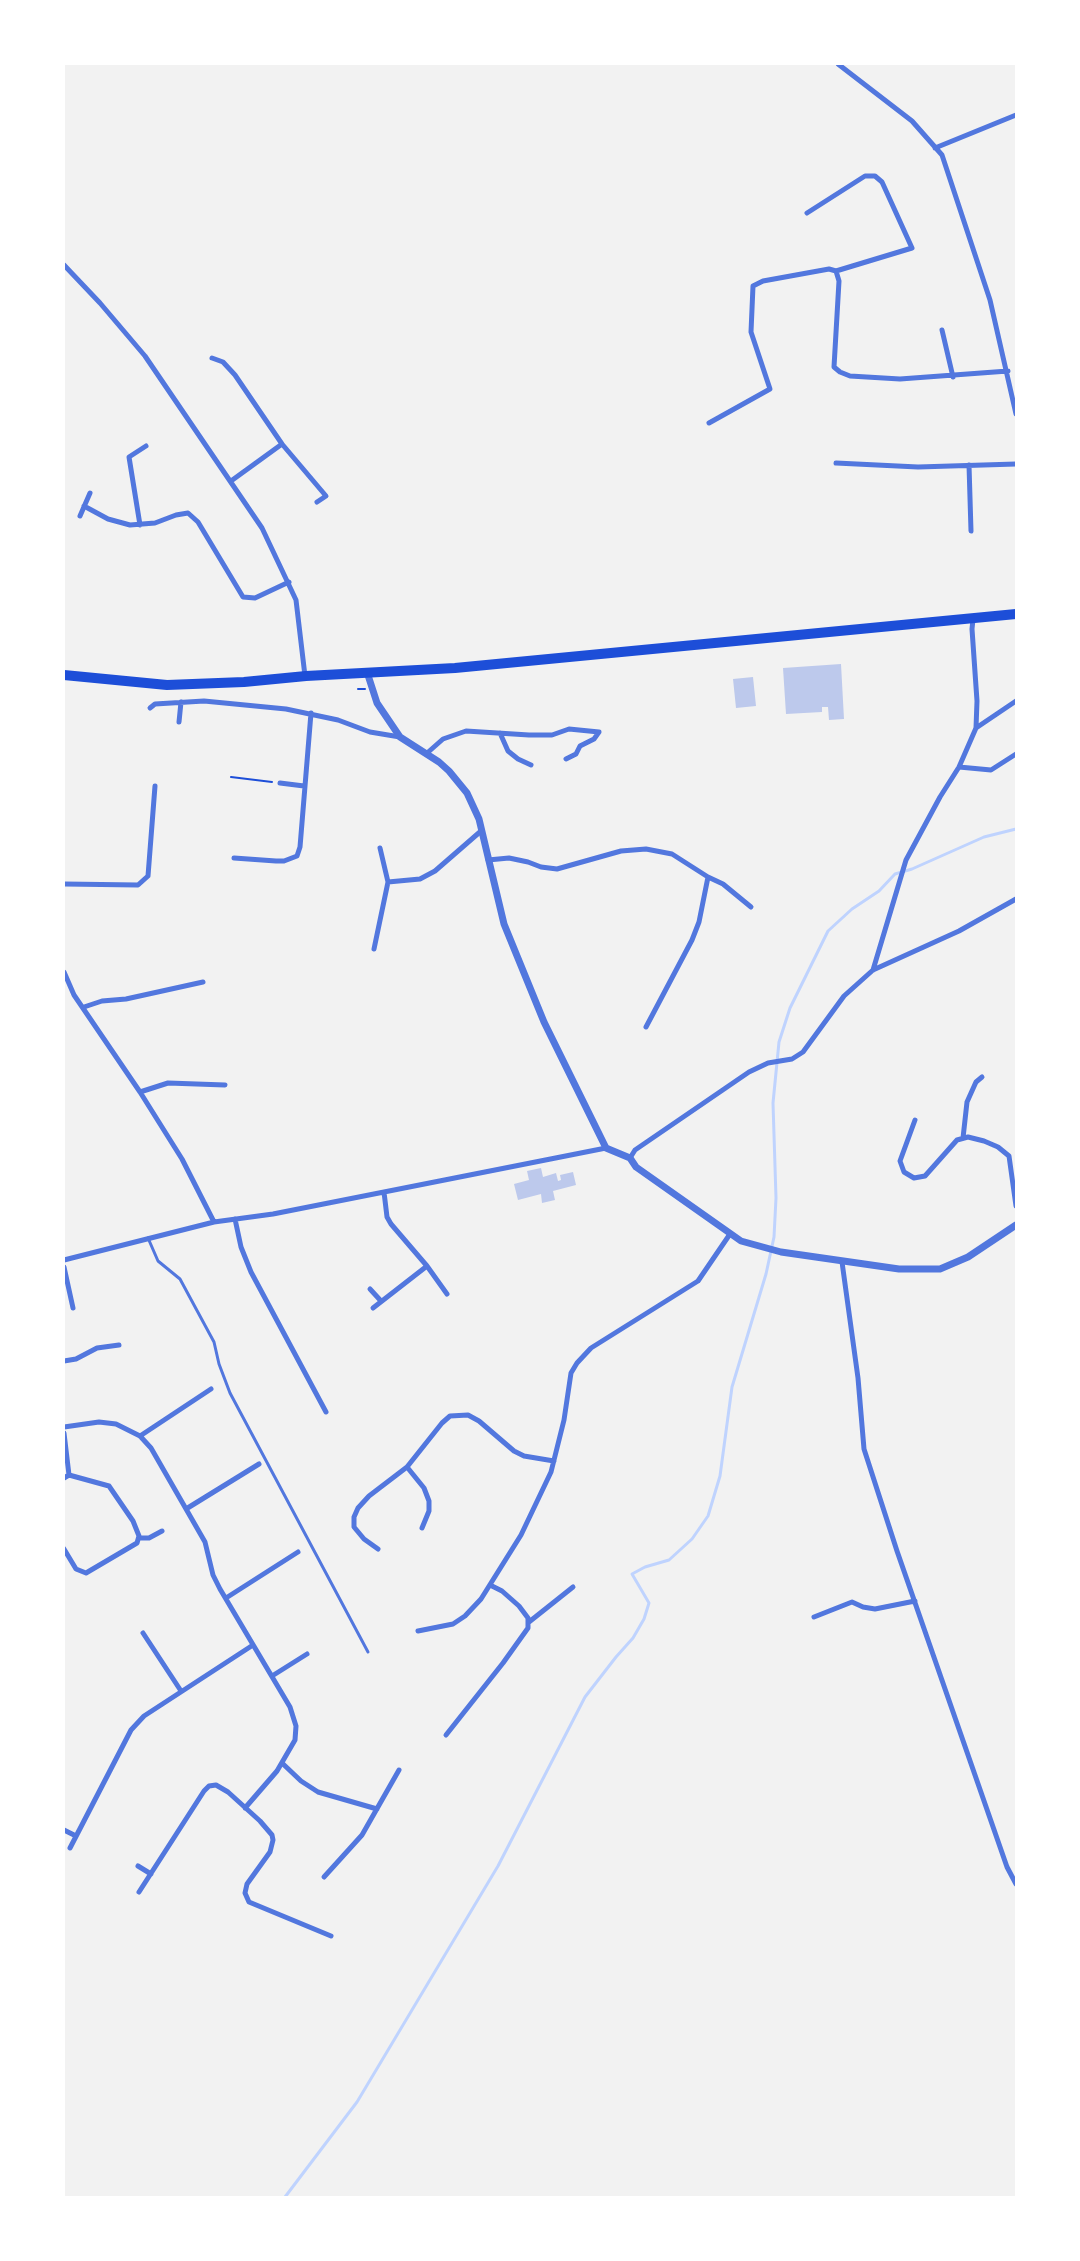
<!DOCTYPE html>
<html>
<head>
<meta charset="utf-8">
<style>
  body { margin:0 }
  #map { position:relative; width:1080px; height:2261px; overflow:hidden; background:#f2f2f2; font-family:Barlow,sans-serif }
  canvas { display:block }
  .frame { position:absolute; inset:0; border:65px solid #fff; pointer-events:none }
</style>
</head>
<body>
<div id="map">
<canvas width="1080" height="2261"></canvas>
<div class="frame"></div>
</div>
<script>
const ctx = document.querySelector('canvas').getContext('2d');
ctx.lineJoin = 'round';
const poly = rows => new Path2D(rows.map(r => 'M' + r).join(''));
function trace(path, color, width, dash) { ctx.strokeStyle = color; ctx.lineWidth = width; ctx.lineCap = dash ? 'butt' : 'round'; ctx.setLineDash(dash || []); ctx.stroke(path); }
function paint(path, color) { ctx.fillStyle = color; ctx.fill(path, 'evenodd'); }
const stream = poly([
  [285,2197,357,2102,498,1866,585,1697,616,1657,633,1638,644,1619,649,1603,632,1574,645,1567,669,1560,692,1539,708,1516,720,1476,732,1387,766,1274,774,1237,776,1198,773,1103,779,1042,790,1008,828,931,852,909,879,891,895,874,912,869,984,837,1016,829]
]);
const building = poly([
  [841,664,844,719,829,720,828,707,822,707,822,712,786,714,783,668],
  [753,677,756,706,736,708,733,679],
  [541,1168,543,1177,556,1173,558,1181,561,1180,560,1175,573,1172,576,1185,553,1191,555,1200,542,1203,541,1194,518,1200,514,1184,529,1180,527,1171]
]);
const path = poly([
  [358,689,365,689],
  [231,777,272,782]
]);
const service = poly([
  [148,1238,158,1261,180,1279,194,1305,214,1342,219,1364,230,1393,368,1652]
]);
const minor = poly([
  [838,64,912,121,942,155,990,300,1016,414],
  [935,148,1016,115],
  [807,213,865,176,875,176,882,182,912,248,836,271],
  [64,265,100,303,145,356,262,528,296,600,305,676],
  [942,330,953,377],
  [212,358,223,362,235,375,282,444,231,481],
  [709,423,770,389,751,332,753,286,763,281,829,269,836,271,839,281,834,367,840,372,850,376,900,379,1008,371],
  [282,444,326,496,317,502],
  [836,463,918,467,1016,464],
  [969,465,971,531],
  [84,506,108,519,130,525,155,523,176,515,188,513,198,522,243,597,255,598,289,582],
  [80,516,90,493],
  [140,525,129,457,146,446],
  [150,708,155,704,204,701,286,709,338,720,370,732,400,737],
  [179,722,181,702],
  [976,728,1016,701],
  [500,733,508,751,518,759,531,765],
  [426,754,443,739,466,731,529,735,552,735,569,729,599,732,594,739,580,746,576,754,566,759],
  [959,767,991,770,1016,754],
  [280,783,304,786],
  [234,858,276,861,284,861,297,856,300,847,311,713],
  [488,860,509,858,528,862,541,867,557,869,621,851,646,849,672,854,708,877,699,922,692,940,646,1027],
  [708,877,723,884,751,907],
  [388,882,420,879,435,871,481,831],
  [64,884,138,885,148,876,155,786],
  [374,949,388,882,380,848],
  [873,970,906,860,940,797,959,767,976,728,977,701,972,629,973,619],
  [64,972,74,995,140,1092,182,1159,214,1222],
  [84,1007,102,1001,126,999,203,982],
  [140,1092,168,1083,225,1085],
  [915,1120,900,1161,904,1172,914,1178,925,1176,957,1140,968,1137,984,1141,998,1147,1009,1156,1016,1206],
  [963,1138,967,1102,976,1082,982,1077],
  [630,1158,635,1150,749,1072,768,1063,792,1059,803,1052,844,996,873,970,959,931,1016,899],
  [384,1192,387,1217,391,1224,427,1266,447,1294],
  [235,1219,241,1247,251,1272,326,1412],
  [64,1260,214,1222,273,1214,606,1148],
  [842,1262,858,1378,864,1449,897,1551,1007,1867,1016,1884],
  [64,1267,73,1308],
  [370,1289,381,1301],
  [373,1308,427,1266],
  [64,1361,76,1359,97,1348,119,1345],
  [64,1427,99,1422,116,1424,140,1436,151,1448,205,1542,213,1575,220,1589,290,1707,296,1726,295,1740,277,1771,245,1808],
  [64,1433,69,1475],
  [140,1436,211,1389],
  [407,1467,424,1488,429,1501,429,1511,422,1528],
  [64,1478,69,1475,109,1486,133,1521,139,1536,137,1543,86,1573,76,1569,64,1549],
  [186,1509,259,1464],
  [139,1538,149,1538,162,1531],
  [378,1549,364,1539,354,1527,354,1517,358,1508,369,1496,407,1467,442,1423,450,1416,468,1415,479,1421,514,1451,524,1456,554,1461],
  [226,1598,298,1552],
  [814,1617,852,1602,863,1607,875,1609,915,1601],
  [529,1622,573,1587],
  [418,1631,453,1624,465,1616,481,1599,521,1535,551,1472,564,1420,571,1373,577,1363,591,1348,698,1281,730,1234],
  [143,1633,181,1691],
  [272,1676,307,1654],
  [446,1735,503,1663,528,1628,528,1618,519,1606,502,1591,490,1585],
  [282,1763,301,1781,318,1792,377,1809],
  [64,1830,76,1836],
  [70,1848,131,1730,144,1716,253,1645],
  [138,1866,151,1874],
  [324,1877,362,1835,399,1770],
  [139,1892,204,1791,209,1786,216,1785,228,1792,260,1821,272,1835,273,1840,270,1852,247,1884,245,1893,249,1902,331,1936]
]);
const tertiary = poly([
  [367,672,377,703,400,737,439,762,449,771,467,793,479,819,504,924,544,1022,606,1148,630,1158,636,1167,741,1241,781,1252,899,1269,940,1269,968,1257,1016,1225]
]);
const trunk = poly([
  [64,675,167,685,244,682,306,676,455,668,1016,614]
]);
trace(stream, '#bfd3fe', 3);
paint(building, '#bdc9ec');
trace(path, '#1d4ed8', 2);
trace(service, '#5277de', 3);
trace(minor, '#5277de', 5);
trace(tertiary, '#5277de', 7);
trace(trunk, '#1d4ed8', 10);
</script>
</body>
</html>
